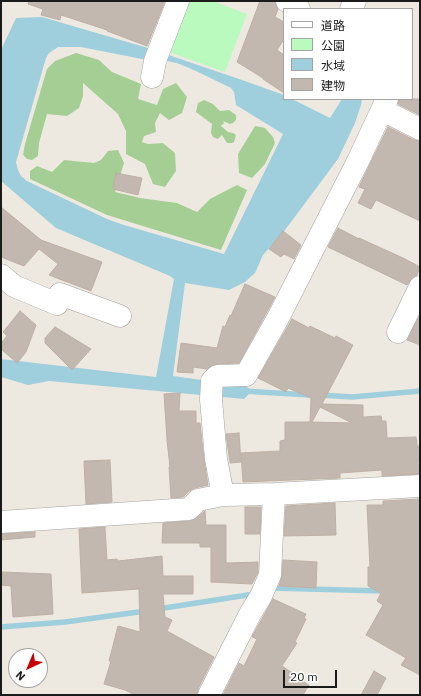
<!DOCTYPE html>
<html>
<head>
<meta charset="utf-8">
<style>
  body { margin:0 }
  #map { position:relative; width:421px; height:696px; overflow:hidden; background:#ede9e0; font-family:"IBM Plex Sans","Noto Sans JP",sans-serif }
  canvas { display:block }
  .frame { position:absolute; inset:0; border:2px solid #1b1b1b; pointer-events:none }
  .legend { position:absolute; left:283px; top:8px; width:130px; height:92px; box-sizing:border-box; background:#fff; border:1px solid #a4a4a4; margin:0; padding:5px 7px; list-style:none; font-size:12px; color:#1b1b1b }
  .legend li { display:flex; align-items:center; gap:8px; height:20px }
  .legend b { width:20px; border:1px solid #a4a4a4 }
  .north { position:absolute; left:8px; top:648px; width:40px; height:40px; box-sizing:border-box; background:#fff; border:1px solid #a4a4a4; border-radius:50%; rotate:224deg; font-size:11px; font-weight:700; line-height:16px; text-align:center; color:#1b1b1b }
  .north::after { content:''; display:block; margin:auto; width:14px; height:18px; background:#c70002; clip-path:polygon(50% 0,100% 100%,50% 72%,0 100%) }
  .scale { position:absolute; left:283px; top:670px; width:54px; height:18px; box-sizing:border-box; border:2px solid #1b1b1b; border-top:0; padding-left:5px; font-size:12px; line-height:14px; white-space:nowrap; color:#1b1b1b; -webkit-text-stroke:3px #fff; paint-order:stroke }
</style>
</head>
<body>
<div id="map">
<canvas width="421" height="696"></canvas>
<div class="frame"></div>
<ul class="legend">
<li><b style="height:5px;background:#fff"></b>道路</li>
<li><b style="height:11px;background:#bbfabf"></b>公園</li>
<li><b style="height:11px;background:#9fcfdc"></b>水域</li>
<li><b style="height:11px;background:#c2b8b0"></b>建物</li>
</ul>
<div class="north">N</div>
<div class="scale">20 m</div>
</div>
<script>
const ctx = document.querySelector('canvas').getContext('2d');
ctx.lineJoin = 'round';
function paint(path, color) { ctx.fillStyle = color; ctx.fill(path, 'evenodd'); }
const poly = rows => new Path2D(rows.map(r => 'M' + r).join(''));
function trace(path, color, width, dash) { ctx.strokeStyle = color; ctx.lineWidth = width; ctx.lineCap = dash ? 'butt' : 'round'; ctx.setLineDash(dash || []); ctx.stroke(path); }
const forest = poly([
  [76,53,99,60,112,72,141,84,138,99,157,105,163,89,176,83,187,97,182,113,169,120,160,113,155,123,156,132,144,136,142,142,148,144,163,143,175,153,176,171,165,187,153,184,145,164,126,154,126,131,118,114,83,83,83,96,79,108,67,116,47,114,39,143,38,156,32,160,27,159,23,155,25,144,47,69,55,61],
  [204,100,213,104,220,111,229,110,236,115,236,120,233,123,230,124,223,121,224,123,221,126,228,132,233,133,236,135,234,142,232,143,227,143,222,135,218,139,213,137,211,133,212,124,196,112,198,103],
  [255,126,265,128,273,137,275,143,265,164,252,178,239,173,238,154],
  [118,150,124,163,115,192,140,198,177,203,197,212,210,199,237,185,247,190,221,250,107,215,30,179,30,171,37,166,52,172,64,160,94,163,101,160,108,151]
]);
const park = poly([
  [182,1,213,1,247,14,225,72,166,51]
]);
const water = poly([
  [42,17,148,48,239,79,284,95,284,99,292,99,330,118,342,99,362,99,361,105,355,123,338,159,282,234,263,255,255,273,245,282,229,290,185,283,173,376,245,386,250,389,249,394,244,399,49,381,28,385,1,377,1,359,156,377,174,279,170,276,56,228,1,181,1,50,16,18],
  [58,47,81,47,147,60,162,60,177,63,196,71,231,88,234,92,236,105,283,134,224,254,124,225,107,219,27,181,21,176,18,170,16,162,46,58,49,53]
]);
const stream = poly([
  [242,391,310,395],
  [320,395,352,397,420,391],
  [270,588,383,591],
  [158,609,254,594],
  [1,627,65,622,146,611]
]);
const building = poly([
  [29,1,165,1,147,46,107,31,107,30,61,15,60,20,41,15,43,9,28,4,29,1],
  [260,1,275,1,278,9,275,17,284,22,284,39,277,50,284,55,284,93,263,79,263,78,237,62,260,1],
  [399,99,420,99,420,115,398,104,399,99],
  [388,127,414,140,420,141,420,221,376,200,371,209,358,203,365,189,359,187,388,127],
  [116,173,142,178,138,195,113,189,116,173],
  [1,207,41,240,102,262,91,291,49,275,58,264,39,249,24,266,1,257,1,207],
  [338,228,359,239,359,238,403,258,420,267,417,275,413,277,407,285,328,247,338,228],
  [283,231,301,245,294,259,284,254,281,257,269,249,283,231],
  [245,284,275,297,239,363,217,364,207,369,193,367,193,373,177,372,181,343,217,348,223,326,225,327,230,315,231,316,245,284],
  [20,311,36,325,26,352,17,363,1,349,1,343,7,336,3,332,20,311],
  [420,315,420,345,407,340,420,315],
  [292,319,309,328,310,326,335,338,336,336,353,345,322,404,363,405,363,417,381,416,382,421,386,421,387,438,416,437,417,446,420,446,418,464,420,464,420,474,382,476,382,470,340,473,340,478,243,482,241,453,280,451,280,441,285,440,285,422,310,422,311,398,288,388,286,392,258,378,292,319],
  [320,407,352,423,312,422,320,407],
  [55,327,91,349,72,370,45,343,45,338,55,327],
  [180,393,179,411,196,411,196,423,200,423,204,460,208,485,195,488,189,491,183,497,171,498,169,467,170,467,167,440,164,394,180,393],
  [239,433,241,462,230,463,226,434,239,433],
  [110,460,112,502,86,504,84,461,110,460],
  [420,499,420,675,401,665,406,658,366,635,383,605,377,601,381,593,368,586,368,567,370,567,367,505,383,505,383,501,420,499],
  [335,503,336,535,284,536,286,506,335,503],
  [245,507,261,507,260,534,245,534,245,507],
  [205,511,206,525,226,525,226,563,258,562,258,572,252,584,211,582,211,547,200,547,200,543,162,543,163,523,190,521,197,518,205,511],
  [105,527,107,560,117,559,118,561,162,556,163,576,193,576,193,594,163,594,165,617,172,620,167,631,214,657,198,689,197,695,135,695,125,690,104,684,111,661,109,661,118,626,140,632,139,589,82,593,79,529,105,527],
  [35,532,35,537,1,540,1,534,35,532],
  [283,560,317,562,316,588,279,586,282,576,283,560],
  [1,572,51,574,53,614,13,617,11,586,1,585,1,572],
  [273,599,306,614,304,618,306,619,295,642,297,643,282,666,294,674,293,675,309,685,303,695,223,695,239,663,244,666,257,639,252,637,273,599],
  [374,671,386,678,377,695,361,695,374,671]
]);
const minor = poly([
  [287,1,299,9],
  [351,9,355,1],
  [152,77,155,61,178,1],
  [387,99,358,161,278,318,246,375,217,376,212,381,211,399,216,459,223,495,274,494,420,486],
  [382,110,420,129],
  [1,275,14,286,57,304,60,294,120,316],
  [398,332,420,287],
  [1,522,189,509,198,500,223,495],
  [209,695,250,614,261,596,270,575,274,494]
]);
paint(forest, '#a5ce94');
paint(park, '#bbfabf');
paint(water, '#9fcfdc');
trace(stream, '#9fcfdc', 5.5);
paint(building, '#c2b8b0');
trace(building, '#bfafa3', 1);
trace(minor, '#a2a2a2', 23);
trace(minor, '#fff', 22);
</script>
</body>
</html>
